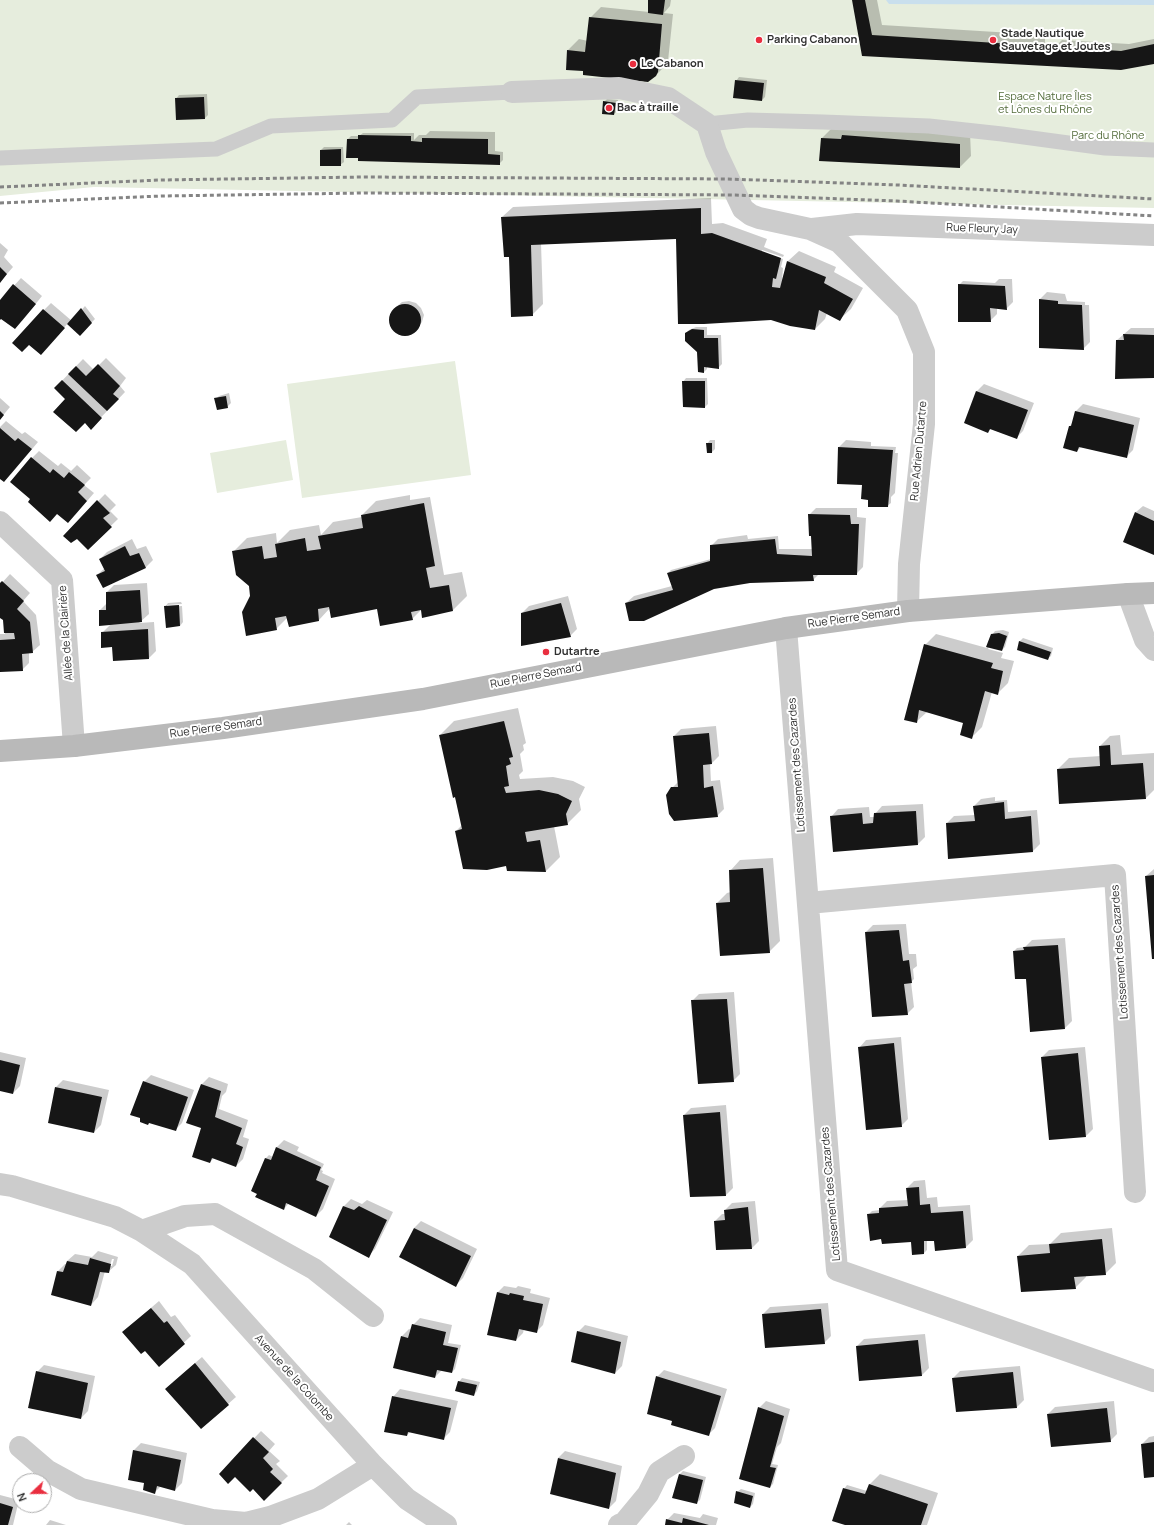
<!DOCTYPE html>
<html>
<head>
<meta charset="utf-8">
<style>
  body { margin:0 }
  #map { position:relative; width:1154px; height:1525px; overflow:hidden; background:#fff; font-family:Manrope,sans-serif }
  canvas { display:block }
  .north { position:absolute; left:12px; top:1473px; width:40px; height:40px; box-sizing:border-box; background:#fff; border:1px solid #acacac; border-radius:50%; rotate:248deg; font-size:11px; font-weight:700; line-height:16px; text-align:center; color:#2f2f2f }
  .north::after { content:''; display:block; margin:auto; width:14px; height:18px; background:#e92e3f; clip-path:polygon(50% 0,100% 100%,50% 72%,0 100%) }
</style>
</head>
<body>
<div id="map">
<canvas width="1154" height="1525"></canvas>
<div class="north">N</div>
</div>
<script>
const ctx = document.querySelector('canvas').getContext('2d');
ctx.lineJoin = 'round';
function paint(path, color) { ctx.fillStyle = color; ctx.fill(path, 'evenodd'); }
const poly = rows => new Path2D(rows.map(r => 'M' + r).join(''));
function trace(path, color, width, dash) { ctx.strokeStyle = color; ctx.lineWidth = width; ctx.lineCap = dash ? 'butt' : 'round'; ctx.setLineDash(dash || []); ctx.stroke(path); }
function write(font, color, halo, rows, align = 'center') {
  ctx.font = font + ' Manrope,sans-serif'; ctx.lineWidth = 4; ctx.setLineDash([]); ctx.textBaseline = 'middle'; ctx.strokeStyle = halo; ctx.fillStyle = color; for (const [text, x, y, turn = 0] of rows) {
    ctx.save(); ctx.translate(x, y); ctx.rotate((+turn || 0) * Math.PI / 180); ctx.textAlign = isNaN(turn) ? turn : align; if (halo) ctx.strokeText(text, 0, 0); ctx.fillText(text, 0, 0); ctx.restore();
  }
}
const green = poly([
  [0,0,1154,0,1154,208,94,187,0,196],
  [455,361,471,475,302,498,287,384],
  [286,440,293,480,217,493,210,453]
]);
const water = poly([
  [886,0,1154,0,1154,5,889,4]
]);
const shadow = poly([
  [649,0,671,0,670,6,664,13,673,14,668,61,666,65,655,76,567,69,568,50,579,39,588,41,590,18,601,7,649,12],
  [853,0,877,0,882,25,1045,35,1045,43,1058,44,1062,40,1129,44,1154,39,1154,62,863,55],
  [739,77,767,80,765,97,762,100,736,81],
  [207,94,208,115,205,118,176,99,179,95],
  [607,99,618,100,617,111,614,114,604,102],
  [832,128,970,133,971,156,960,167,820,160,822,138],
  [430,131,495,132,495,151,503,152,503,160,499,164,359,157,348,139,351,136,359,136,363,133,414,133,414,140,419,135,426,135],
  [324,147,343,147,344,162,340,165,321,165,321,150],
  [711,198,712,224,723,223,767,239,764,247,784,255,783,257,762,250,762,252,783,259,781,267,783,268,782,280,788,261,799,251,836,267,834,272,863,288,851,309,840,319,827,313,825,319,815,329,677,238,541,243,543,304,532,315,510,256,502,217,513,207],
  [0,243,8,250,4,257,13,267,0,282],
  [21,278,42,296,22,321,1,318,0,319,0,301],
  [999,279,1012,279,1013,302,1006,309,997,308,997,314,990,321,959,285,963,281,995,283],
  [1047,292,1065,294,1067,301,1085,302,1085,305,1089,305,1090,342,1083,349,1040,347,1040,299],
  [409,301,416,303,421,308,424,315,422,322,414,332,407,335,400,335,394,331,390,325,390,318,393,311,396,307,402,302],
  [51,303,72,321,85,306,95,319,80,334,68,323,48,346,44,310],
  [696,327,707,327,707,335,721,335,722,364,719,367,707,366,707,369,704,372,698,352,686,333,689,330],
  [1131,328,1154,328,1154,377,1117,340],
  [106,358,126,378,120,386,125,392,91,428,66,399,55,388,83,359,94,370],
  [686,378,707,378,708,404,705,407,683,382],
  [984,384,1034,403,1023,431,1016,438,991,429,988,431,965,423,977,391],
  [229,393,231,403,227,407,216,399,219,396],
  [0,398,10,407,0,419],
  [1083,404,1140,418,1133,450,1126,457,1081,447,1077,451,1070,426,1073,422,1076,411],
  [6,421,22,434,25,432,38,442,11,474,0,478,0,427],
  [710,440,715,440,715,449,712,452,708,452,707,444],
  [846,440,871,442,871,446,896,447,895,453,898,453,895,493,891,497,891,503,887,506,869,500,863,484,839,447],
  [39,451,58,466,61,463,71,471,77,465,91,478,84,485,94,493,75,515,58,513,32,499,32,458],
  [105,494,116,505,110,511,118,519,88,548,77,537,64,536],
  [410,495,410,500,430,497,444,575,462,572,467,596,453,610,423,617,422,609,412,619,378,608,330,608,319,620,289,626,288,617,276,629,251,596,249,586,233,552,247,538,276,533,277,543,290,530,319,525,321,535,333,522,362,517,362,515,376,501],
  [1143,506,1154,511,1154,554,1136,512],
  [816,508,857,508,857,517,866,518,863,567,856,574,819,574,813,580,750,582,626,603,634,596,672,586,668,573,671,570,711,559,711,546,718,539,747,535,748,539,778,536,779,549,813,549,809,515],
  [132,539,137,549,146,546,153,560,146,567,103,587,97,575,105,568,100,559,107,552],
  [10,574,30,593,23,601,36,615,40,645,32,652,29,652,29,663,22,670,0,671,0,634,5,634,4,620,0,616,0,585],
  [147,583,149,614,139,623,154,622,156,651,149,658,113,646,102,633,111,624,100,610,107,603,107,592,114,585],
  [568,596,577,629,570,636,522,613,529,606],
  [181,602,182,604,167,605,167,607,182,606,183,622,180,626,165,607,168,603],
  [1003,630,1009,632,1005,647,1002,650,989,647,988,649,1003,653,1001,658,1014,661,1008,683,998,693,992,692,982,727,972,737,965,722,927,712,916,722,925,645,936,634,987,648,992,635,995,631],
  [1023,638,1053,648,1051,656,1047,659,1018,649,1020,641],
  [518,708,526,743,523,745,524,750,520,754,523,771,519,775,520,779,553,777,573,781,585,787,579,799,581,810,567,824,554,826,560,857,546,871,507,865,456,831,462,825,440,735,454,721],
  [716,726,719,756,712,763,710,763,711,781,720,780,724,809,717,816,672,788,679,781,674,736,681,729],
  [1120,735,1122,755,1154,753,1154,790,1146,798,1060,803,1058,769,1069,758,1101,756,1100,746,1110,736],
  [995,797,995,801,1007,800,1008,812,1037,810,1040,844,1033,851,947,823,954,816,975,815,974,806,981,799],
  [923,804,925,837,918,844,831,817,838,809,869,807,870,817,874,817,875,814,882,806],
  [773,858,780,941,769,952,717,903,727,893,731,892,730,871,740,860],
  [1154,869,1154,958,1146,876],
  [906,924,909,954,916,954,917,966,913,969,914,979,911,982,914,1007,907,1014,866,932,873,925],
  [1065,938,1072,1021,1065,1028,1027,976,1016,978,1014,951,1017,948,1025,947,1032,940],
  [734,992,740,1074,733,1081,692,1001,699,994],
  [901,1037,908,1119,901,1126,859,1048,866,1040],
  [1085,1047,1093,1129,1086,1136,1042,1057,1049,1050],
  [0,1052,26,1058,20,1086,13,1093,0,1090],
  [151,1075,194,1090,182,1123,175,1130,144,1082],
  [209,1077,228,1084,226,1092,222,1096,219,1109,248,1120,243,1137,249,1139,243,1159,236,1166,214,1158,210,1162,203,1127,187,1122,202,1084],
  [63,1080,109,1090,101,1125,94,1132,56,1087],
  [726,1105,733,1188,726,1195,691,1196,684,1115,691,1108],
  [284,1140,299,1147,297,1151,324,1164,321,1170,323,1171,322,1173,335,1179,323,1209,316,1216,289,1203,284,1209,260,1189,252,1191,266,1158,269,1155,273,1157,277,1147],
  [925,1180,927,1198,937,1197,938,1207,970,1205,973,1240,966,1247,936,1250,935,1240,927,1240,927,1250,924,1253,912,1243,868,1215,872,1211,880,1210,880,1208,887,1201,908,1200,907,1188,914,1181],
  [351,1199,362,1204,367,1200,393,1212,375,1249,368,1256,330,1237,344,1206],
  [755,1201,759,1241,752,1248,715,1221,722,1214,725,1214,725,1210,732,1203],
  [421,1221,477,1249,463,1278,456,1285,414,1228],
  [1112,1228,1116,1263,1105,1274,1086,1275,1086,1277,1075,1288,1018,1256,1029,1245,1050,1244,1061,1233],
  [98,1251,118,1257,116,1265,108,1272,105,1271,98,1297,91,1305,52,1294,58,1271,65,1264,67,1264,67,1261,75,1254,92,1257],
  [112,1259,114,1259,112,1266,110,1266],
  [504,1286,516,1288,518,1286,531,1289,530,1293,550,1298,543,1325,536,1332,524,1329,523,1333,516,1340,497,1293],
  [159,1301,171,1317,175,1315,191,1336,159,1366,131,1325],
  [828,1303,831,1336,824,1343,763,1314,770,1307],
  [420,1318,452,1325,448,1343,461,1345,455,1369,452,1372,442,1370,435,1377,402,1336,409,1329,411,1330,413,1325],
  [585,1325,628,1336,622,1366,615,1373,578,1332],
  [925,1334,929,1368,922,1375,860,1380,857,1346,864,1339],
  [202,1357,236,1397,201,1428,173,1382],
  [44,1365,95,1376,88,1411,81,1418,37,1372],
  [1020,1366,1024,1400,1017,1407,957,1411,953,1378,960,1371],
  [664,1370,727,1389,715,1428,708,1435,673,1420,657,1377],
  [462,1378,480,1382,477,1391,474,1395,459,1382],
  [400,1389,458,1401,450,1432,443,1439,410,1432,407,1435,393,1397],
  [766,1401,790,1409,781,1443,777,1447,772,1464,778,1465,773,1484,770,1487,759,1408],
  [1114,1401,1117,1434,1110,1441,1048,1414,1055,1407],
  [261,1431,275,1444,269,1451,280,1461,276,1464,288,1476,264,1499,253,1488,235,1476,220,1474],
  [1154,1436,1154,1476,1142,1444,1149,1437],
  [141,1443,187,1453,182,1483,175,1490,161,1486,155,1492,145,1482,134,1450],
  [565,1451,622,1466,616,1501,609,1508,558,1458],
  [683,1471,706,1477,700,1500,696,1503,674,1497,680,1474],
  [880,1474,938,1493,927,1525,848,1525,844,1489,847,1485,867,1491,869,1485],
  [741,1489,755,1493,753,1504,750,1507,737,1492],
  [0,1495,19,1500,13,1525,0,1525],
  [674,1513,700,1518,703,1514,718,1518,716,1525,666,1525,667,1520],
  [50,1520,66,1525,46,1525],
  [349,1522,352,1525,346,1525]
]);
const building = poly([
  [648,0,665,0,663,15,648,13],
  [852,0,865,0,872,35,1121,51,1154,44,1154,64,1121,70,862,56],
  [589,17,662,24,658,72,656,76,648,82,583,75,583,71,566,70,567,50,585,52],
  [735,80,764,83,762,101,733,98],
  [204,97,205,119,176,120,175,98],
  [603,101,616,103,614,115,602,114],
  [358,135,411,136,411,141,422,142,422,138,488,139,488,154,500,155,500,165,358,161,358,158,346,158,347,139,358,139],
  [842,135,960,144,960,168,819,161,821,138,841,139],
  [341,149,341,166,320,166,320,150],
  [701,208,701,234,712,233,781,258,776,279,773,278,772,287,780,288,787,261,826,277,824,283,853,299,840,321,819,310,815,330,790,326,771,320,704,324,678,324,676,239,531,245,533,316,511,317,509,257,504,257,501,217],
  [0,267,7,274,0,283],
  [13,284,36,304,15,329,1,319,0,320,0,300],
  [958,284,1005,286,1007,310,990,308,991,322,958,322],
  [1039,299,1058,301,1058,304,1082,305,1084,350,1039,348],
  '389 320a16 16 0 1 1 32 0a16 16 0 1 1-32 0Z',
  [81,308,92,323,80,336,67,324],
  [43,309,65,328,41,355,29,345,22,352,12,343],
  [692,329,704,330,704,338,718,338,719,369,704,367,704,373,698,372,697,352,685,341,685,333],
  [1123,334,1154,335,1154,378,1115,379,1116,340,1124,340],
  [98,364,120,386,113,394,119,399,107,411,68,374,76,366,86,376],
  [62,380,102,418,91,430,85,423,76,432,53,412,65,399,54,388],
  [682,381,705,381,705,408,683,407],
  [976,391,1028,410,1017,439,990,429,988,433,964,423],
  [226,396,228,408,217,410,214,398],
  [0,411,4,415,0,420],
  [1075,411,1134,425,1127,458,1079,447,1077,452,1063,448,1069,426,1071,426],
  [0,428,15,441,18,438,32,449,4,482,0,479],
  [706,443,712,443,712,453,707,453],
  [838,447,893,450,888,507,868,507,868,500,861,499,862,485,837,484],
  [31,457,50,473,53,469,64,478,69,472,85,485,78,492,87,501,68,523,57,514,50,522,28,502,30,499,10,482],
  [97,500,110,513,103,518,112,527,88,550,77,539,71,543,63,536],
  [424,503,435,566,426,568,430,588,449,585,453,611,422,618,421,610,411,612,413,620,380,626,377,609,331,618,329,607,318,609,319,621,289,627,286,616,275,618,277,630,246,636,242,612,250,596,249,586,236,575,232,551,262,546,264,559,277,557,275,544,305,538,307,551,321,549,318,536,363,528,361,515],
  [1135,512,1154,521,1154,555,1123,542],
  [808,514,850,515,851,524,859,524,857,575,813,575,814,581,750,583,714,589,644,621,629,621,625,603,673,590,667,573,710,561,710,545,775,539,777,554,812,556,811,536,809,536],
  [125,546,130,556,139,553,146,568,103,588,96,575,105,571,99,559],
  [2,581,24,601,17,609,30,622,33,653,22,654,23,671,0,672,0,640,15,639,14,633,4,633,3,620,0,618,0,583],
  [140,590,142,622,99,626,99,610,106,610,106,592],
  [561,603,571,637,521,646,521,613],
  [179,605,180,626,166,628,164,606],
  [148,629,149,659,113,661,112,647,101,648,101,632],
  [999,633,1007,636,1002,651,986,647,991,634],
  [1019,641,1051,652,1048,660,1017,650],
  [924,644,993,663,991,668,1003,671,998,695,985,691,972,739,960,735,963,723,919,710,917,723,904,720],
  [504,721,513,757,509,758,511,764,506,766,509,786,504,787,506,793,539,790,558,794,572,801,566,814,568,825,525,832,527,842,540,840,546,872,507,871,506,866,487,870,463,869,455,831,462,829,455,797,453,798,439,735],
  [709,733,712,764,703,765,704,788,713,786,718,817,674,821,669,814,666,795,671,787,678,787,673,736],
  [1110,745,1111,765,1143,763,1146,799,1059,804,1057,769,1100,766,1099,746],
  [1004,802,1005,819,1031,816,1033,852,948,859,946,823,975,821,973,806],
  [916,811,918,845,833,852,830,816,862,813,863,824,873,823,874,813],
  [763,868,770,953,720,956,716,903,730,902,729,870],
  [1154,875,1154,959,1152,959,1145,876],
  [899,930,903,961,909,960,912,983,904,984,908,1015,872,1017,865,932],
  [1058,945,1065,1029,1030,1032,1026,979,1015,979,1013,951,1024,950,1023,947],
  [727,999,734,1082,698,1084,691,1000],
  [894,1043,902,1127,866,1130,858,1047],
  [1078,1053,1086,1137,1049,1140,1041,1057],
  [0,1060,20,1065,13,1094,0,1091],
  [143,1081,188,1097,176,1131,149,1123,148,1125,140,1122,140,1118,130,1115],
  [201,1084,221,1091,215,1117,242,1128,236,1144,243,1147,236,1167,212,1158,210,1163,192,1157,201,1128,186,1123],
  [55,1087,102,1097,94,1133,48,1123],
  [720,1112,726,1196,690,1197,683,1115],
  [276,1147,321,1167,316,1180,329,1186,316,1217,286,1203,284,1210,255,1197,257,1194,251,1191,265,1158,271,1160],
  [919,1187,920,1205,930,1204,931,1213,963,1211,966,1248,935,1251,934,1241,924,1241,924,1254,912,1255,911,1242,882,1244,881,1239,870,1241,867,1214,879,1213,879,1208,908,1206,906,1188],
  [343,1206,354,1210,359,1206,387,1220,369,1258,329,1237],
  [748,1207,752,1249,716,1250,714,1221,725,1220,724,1210],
  [414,1228,471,1256,456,1287,399,1257],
  [1102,1239,1106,1275,1074,1277,1076,1289,1021,1292,1017,1256,1050,1253,1049,1244],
  [90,1258,111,1264,109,1273,100,1272,91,1306,51,1295,57,1271,63,1272,67,1261,88,1265],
  [497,1292,509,1295,510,1293,524,1296,523,1300,543,1304,537,1333,519,1329,516,1341,487,1335],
  [151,1308,164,1323,167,1321,185,1344,159,1367,145,1351,141,1354,122,1332],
  [821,1309,825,1344,765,1348,762,1314],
  [412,1324,446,1332,443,1345,458,1348,452,1373,437,1370,435,1378,393,1368,401,1336,408,1338],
  [577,1331,621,1342,615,1374,571,1362],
  [918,1340,922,1376,859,1381,856,1346],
  [195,1363,229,1405,201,1429,165,1389],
  [36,1371,88,1383,81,1419,28,1408],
  [1013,1372,1017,1408,956,1412,952,1378],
  [656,1376,721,1396,709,1436,671,1425,672,1421,647,1414],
  [458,1381,477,1385,474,1396,455,1391],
  [392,1396,451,1408,444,1440,408,1432,407,1436,384,1432],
  [758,1407,784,1416,770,1467,776,1468,770,1488,739,1479],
  [1107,1408,1111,1442,1051,1447,1047,1414],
  [253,1437,269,1452,263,1458,273,1469,270,1472,282,1483,264,1501,253,1489,250,1492,235,1477,228,1484,219,1474],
  [1154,1442,1154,1477,1144,1478,1141,1444],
  [133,1450,181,1460,175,1491,157,1486,155,1494,143,1490,144,1483,128,1480],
  [558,1458,616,1473,609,1509,550,1494],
  [679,1474,703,1480,697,1504,672,1498],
  [869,1484,928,1504,921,1525,845,1525,832,1521,843,1488,865,1494],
  [736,1491,753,1496,750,1508,734,1503],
  [0,1503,13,1507,8,1525,0,1525],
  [683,1518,709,1525,665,1525,666,1519,682,1523]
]);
const service = poly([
  [707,124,748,120,823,122,929,126,1002,134,1105,148,1154,150],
  [0,158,216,149,271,126,392,120,417,97,512,92]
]);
const minor = poly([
  [512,92,619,88,668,98,707,124,716,152,743,209,751,215,759,218,810,229,839,242,907,310,924,352,924,424,909,564,908,611],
  [812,229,857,224,1154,235],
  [0,522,62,580,74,746],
  [1128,594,1145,640,1154,650],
  [786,628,837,1270,1154,1381],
  [808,903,1115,875,1135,1192],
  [0,1184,12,1186,115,1217,142,1231,192,1264,373,1465,407,1499,446,1525],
  [142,1231,185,1216,215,1214,314,1269,373,1316],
  [20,1447,48,1471,81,1489,212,1520,246,1523,270,1517,318,1499,373,1465],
  [619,1525,624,1523,648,1494,659,1472,684,1456]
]);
const secondary = poly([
  [0,751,74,746,223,728,423,699,786,628,908,611,1128,594,1154,593]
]);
const rail = poly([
  [0,187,160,180,364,177,728,179,898,185,1154,199],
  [0,203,161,196,365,193,735,195,897,201,1154,216]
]);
const markers = [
  [759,40,4,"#e92e3f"],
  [993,40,4,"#e92e3f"],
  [633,64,4,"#e92e3f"],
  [609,108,4,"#e92e3f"],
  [546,652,4,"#e92e3f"]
];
const poiNames = [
  ["Stade Nautique",1001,34],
  ["Sauvetage et Joutes",1001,47],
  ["Parking Cabanon",767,40],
  ["Le Cabanon",641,64],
  ["Bac à traille",617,108],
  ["Dutartre",554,652]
];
const parkNames = [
  ["Espace Nature Îles",1045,97],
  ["et Lônes du Rhône",1045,110],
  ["Parc du Rhône",1108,136]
];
const streetNames = [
  ["Rue Fleury Jay",982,229,2],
  ["Rue Adrien Dutartre",919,451,-85],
  ["Rue Pierre Semard",854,618,-8],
  ["Allée de la Clairière",66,633,-94],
  ["Rue Pierre Semard",536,676,-11],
  ["Rue Pierre Semard",216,728,-8],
  ["Lotissement des Cazardes",797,765,-94],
  ["Lotissement des Cazardes",1120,952,-94],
  ["Lotissement des Cazardes",831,1194,-95],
  ["Avenue de la Colombe",294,1378,48]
];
paint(green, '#e6eddd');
paint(water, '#c9dfed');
paint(shadow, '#0003');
paint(building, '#161616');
trace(service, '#ccc', 15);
trace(minor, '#ccc', 22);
trace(secondary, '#b9b9b9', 22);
trace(rail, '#848484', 3, [4, 3]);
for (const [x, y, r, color] of markers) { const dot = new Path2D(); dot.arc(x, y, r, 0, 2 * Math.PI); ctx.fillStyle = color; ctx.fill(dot); trace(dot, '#fff', 1.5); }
write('bold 11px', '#2f2f2f', '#fff', poiNames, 'left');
write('11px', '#536c3b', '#fff', parkNames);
write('11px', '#2f2f2f', '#fff', streetNames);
</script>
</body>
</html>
